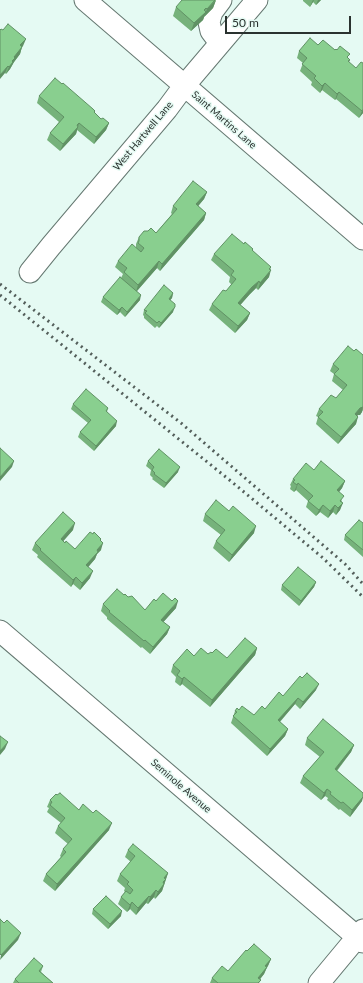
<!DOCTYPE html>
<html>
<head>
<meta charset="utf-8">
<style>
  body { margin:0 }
  #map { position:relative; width:363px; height:983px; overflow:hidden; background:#e5faf3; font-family:Lato,sans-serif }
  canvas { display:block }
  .scale { position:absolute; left:225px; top:16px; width:126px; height:18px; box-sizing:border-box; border:2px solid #2a322f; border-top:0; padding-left:5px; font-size:12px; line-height:14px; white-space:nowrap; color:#2a322f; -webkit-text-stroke:3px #e5faf3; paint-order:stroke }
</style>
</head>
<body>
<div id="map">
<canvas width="363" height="983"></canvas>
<div class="scale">50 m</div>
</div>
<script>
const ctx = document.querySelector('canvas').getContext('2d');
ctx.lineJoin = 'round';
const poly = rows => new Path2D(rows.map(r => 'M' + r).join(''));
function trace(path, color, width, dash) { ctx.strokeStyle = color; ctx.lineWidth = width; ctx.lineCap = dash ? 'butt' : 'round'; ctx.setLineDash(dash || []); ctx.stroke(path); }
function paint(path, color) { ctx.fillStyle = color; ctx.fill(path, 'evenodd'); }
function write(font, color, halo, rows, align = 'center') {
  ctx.font = font + ' Lato,sans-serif'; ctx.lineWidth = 3; ctx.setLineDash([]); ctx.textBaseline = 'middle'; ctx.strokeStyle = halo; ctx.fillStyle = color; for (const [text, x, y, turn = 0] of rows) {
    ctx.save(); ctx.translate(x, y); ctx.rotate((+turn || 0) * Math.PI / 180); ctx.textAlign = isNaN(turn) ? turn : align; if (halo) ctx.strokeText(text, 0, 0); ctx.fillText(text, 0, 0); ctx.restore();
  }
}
const minor = poly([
  [85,0,363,239],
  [220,43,211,31,209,22,212,12,221,0],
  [30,272,51,246,167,109,184,86,257,0],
  [0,631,363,942],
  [319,983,363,930]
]);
const rail = poly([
  [0,284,181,423,345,564,363,584],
  [0,295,232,482,323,558,363,597]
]);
const wall = poly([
  [216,0,213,8,204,17,203,20,191,31,173,16,176,7],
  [303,0,321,0,316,5,313,2,310,7,303,1],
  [0,30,23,46,22,47,20,54,14,62,10,69,6,74,5,73],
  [318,45,335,50,350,60,349,62,363,113,359,118,336,99,335,100,322,90,320,93,311,85,312,82,300,71,303,63,297,58,299,51],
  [39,96,94,113,101,119,109,123,106,130,94,144,77,130,76,134,60,151,47,140,50,133,59,122,37,103],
  [207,192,204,199,198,206,206,213,204,220,160,271,157,268,137,291,140,300,125,317,120,312,117,315,101,302,103,297,121,278,123,274,115,267,118,261,136,247,136,244,139,237,156,233,172,214,171,213,173,206],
  [253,249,253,251,270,269,269,277,258,290,256,288,250,294,240,305,250,313,247,320,235,333,209,310,212,304,226,291,232,285,229,282,230,277,211,260,214,254],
  [173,293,172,298,170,300,173,312,159,328,157,326,155,328,144,318,144,316,143,315,144,310],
  [354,351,363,355,363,410,360,415,358,415,357,416,356,424,338,444,316,424,318,417,316,416,319,409,336,398,343,390,332,381,334,374,330,371,333,364],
  [73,404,108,408,107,412,116,426,94,451,78,437,80,432,88,423,71,409],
  [148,461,178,472,164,488,152,479,153,478,150,475,151,470,146,466],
  [314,470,345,481,342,488,339,492,342,502,340,510,336,515,333,512,328,518,320,512,316,516,306,507,308,501,296,490,294,492,290,489,291,486,290,485,293,479],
  [205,514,254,533,229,562,213,548,216,541,221,535,203,521],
  [363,523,363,557,344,540,345,535],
  [73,530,63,541,75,549,93,534,101,539,100,540,101,550,97,554,95,559,88,567,90,578,80,590,73,584,71,587,37,557,38,555,32,550,35,543],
  [316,582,314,587,299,606,281,590,282,585],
  [124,595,128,597,145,610,156,601,176,608,163,622,170,627,167,634,150,654,142,647,141,648,107,619,107,617,101,611,103,604],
  [257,648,255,655,210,707,182,684,180,686,175,682,176,677,171,672,173,665,194,656,212,653,227,658],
  [316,690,300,709,295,704,280,722,288,729,285,736,267,756,231,723,235,711,239,710,254,715,265,709,283,696],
  [307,738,354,745,351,752,337,771,363,793,362,801,350,817,340,809,339,810,327,800,328,798,325,796,321,800,300,783,303,776,320,757,305,745],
  [50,800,79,810,109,830,55,891,43,881,46,874,61,857,60,856,63,849,68,844,55,833,58,826,61,823,47,812,49,808,47,807],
  [128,850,168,873,162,891,155,899,154,897,148,904,146,903,136,915,130,909,127,912,118,904,121,897,125,892,124,891,125,888,117,881,120,874,131,862,125,857],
  [93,909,121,916,108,929,92,914],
  [271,959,264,974,260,979,261,980,259,983,210,983,212,978,228,971],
  [43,966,41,972,53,983,13,983,15,979]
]);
const shadedWall = poly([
  [216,0,213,8,204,17,207,9],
  [313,0,314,0,313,2,310,7,312,2],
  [318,0,321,0,316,5],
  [206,8,204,13,206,12,203,20,191,31,194,23],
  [26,39,23,46,17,52,20,45],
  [22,47,20,54,14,62,10,69,6,74,9,67,14,57],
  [8,66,5,73,0,79,0,75],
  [325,83,322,90,320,93,322,86],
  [339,92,336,99,335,100,337,94],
  [363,109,363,113,359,118,362,111],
  [79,123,76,134,60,151,63,144],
  [109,123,106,130,94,144,96,137],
  [207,192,204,199,194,211,196,204],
  [206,213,204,220,160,271,162,264],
  [159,261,157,268,136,292,138,285],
  [271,267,269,273,271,270,269,277,258,290,260,283],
  [259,281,256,288,250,294,236,310,238,303,252,287],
  [173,293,172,298,167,304,169,299],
  [141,295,140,300,125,317,127,312],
  [122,307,120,312,117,315,119,310],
  [175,307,173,312,159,328,161,323],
  [250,313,247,320,235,333,238,326],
  [363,407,362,412,360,415,358,415,352,421,355,414,360,408],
  [358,417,356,424,338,444,341,437],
  [117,421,116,426,94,451,96,446],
  [14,461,12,467,0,481,0,477],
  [180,467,178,472,164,488,166,483],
  [345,481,342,488,335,497,337,490],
  [298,483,296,490,294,492,297,485],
  [343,503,340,510,336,515,338,508],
  [323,505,320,512,316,516,319,510],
  [335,505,333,512,328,518,330,511],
  [75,523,73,530,59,546,61,539],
  [256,526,254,533,229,562,232,555],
  [103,543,101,550,97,554,95,559,84,572,86,565,97,550],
  [93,571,90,578,80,590,82,583],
  [76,577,73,584,71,587,73,580],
  [316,582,314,587,299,606,301,601],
  [178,601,176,608,159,627,161,620],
  [170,627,167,634,150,654,153,647],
  [257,648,255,655,210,707,212,700],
  [184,677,182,684,180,686,182,679],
  [319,684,316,690,300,709,303,702],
  [298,698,295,704,275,727,278,720],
  [288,729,285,736,267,756,270,749],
  [8,742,5,749,0,755,0,751],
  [354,745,351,752,332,776,335,769],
  [327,789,325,796,321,800,324,793],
  [363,797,362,801,350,817,352,810],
  [112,823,109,830,55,891,57,884],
  [168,873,162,891,155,899,164,878],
  [156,890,154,897,148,904,150,897],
  [149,896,146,903,136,915,138,908],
  [132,902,130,909,127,912,130,905],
  [122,911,121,916,108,929,110,924],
  [21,933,18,940,0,960,1,955],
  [271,959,268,966,262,973,265,966],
  [267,967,264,974,257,983,258,978]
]);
const building = poly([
  [182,0,215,0,207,9,206,8,204,10,206,12,194,23,176,7,182,0],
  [8,24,26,39,20,45,22,47,14,57,15,58,12,61,13,62,9,67,8,66,0,75,0,30,1,29,3,30,8,24],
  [310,38,318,45,323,40,335,50,336,49,337,50,340,46,350,54,347,57,350,60,348,61,356,68,361,62,363,63,363,109,362,111,339,92,337,94,325,83,322,86,314,78,316,76,302,64,307,58,299,51,310,38],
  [55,78,62,84,63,83,93,109,95,111,94,112,101,119,103,118,109,123,96,137,79,123,77,125,78,127,63,144,50,133,64,117,39,96,55,78],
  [193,181,207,192,196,204,206,213,162,264,159,261,138,285,124,272,127,268,118,261,132,244,141,252,144,248,138,243,139,241,139,237,144,231,148,231,151,228,156,233,177,209,173,206,193,181],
  [232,234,244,244,245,242,253,249,252,250,271,267,269,269,271,270,260,283,259,281,252,287,238,303,250,313,238,326,212,304,223,290,226,291,236,279,231,275,234,271,214,254,232,234],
  [120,277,141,295,127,312,122,307,119,310,103,297,120,277],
  [164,285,173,293,169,299,175,304,175,307,161,323,159,321,157,323,145,313,147,311,144,310,164,285],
  [348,346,354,351,356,349,363,355,363,407,360,408,355,414,358,417,341,437,318,417,323,412,319,409,331,395,336,398,347,385,334,374,339,369,333,364,348,346],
  [86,389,108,408,106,411,117,421,96,446,80,432,91,420,73,404,86,389],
  [0,448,14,461,0,477,0,448],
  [159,449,180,467,166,483,154,474,155,473,152,470,154,467,148,461,159,449],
  [321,461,345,481,337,490,344,496,340,501,343,503,338,508,335,505,330,511,323,505,319,510,308,501,313,496,298,483,297,485,293,482,295,480,293,479,306,463,314,470,321,461],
  [216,500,229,511,233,506,256,526,232,555,216,541,225,530,205,514,216,500],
  [63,512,75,523,61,539,65,543,66,541,75,549,90,532,93,534,94,532,101,539,100,540,103,543,97,550,98,552,86,565,93,571,82,583,76,577,73,580,40,550,41,549,35,543,63,512],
  [359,520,363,523,363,550,345,535,359,520],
  [298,567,316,582,301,601,282,585,298,567],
  [117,589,124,595,125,594,128,597,132,596,145,610,154,599,156,601,163,593,172,601,175,598,178,601,161,620,170,627,153,647,145,640,144,641,109,612,110,611,103,604,117,589],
  [245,638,257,648,212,700,184,677,182,679,177,675,180,671,173,665,187,649,194,656,201,648,208,654,211,652,212,653,216,649,227,658,245,638],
  [307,673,319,684,303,702,298,698,278,720,288,729,270,749,233,716,237,712,235,711,237,708,239,710,242,706,254,715,262,706,265,709,279,692,283,696,300,676,302,678,307,673],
  [323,719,354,745,335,769,363,793,363,797,352,810,343,802,341,803,330,794,331,792,327,789,324,793,303,776,324,752,307,738,323,719],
  [0,736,8,742,0,751,0,736],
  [60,793,79,810,83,804,93,813,96,810,112,823,57,884,46,874,66,852,63,849,72,839,58,826,65,818,50,805,52,802,50,800,56,794,57,795,60,793],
  [133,844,168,873,164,878,166,879,163,882,164,884,158,892,156,890,150,897,149,896,138,908,132,902,130,905,121,897,126,891,130,894,133,890,127,884,129,882,120,874,135,856,128,850,133,844],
  [106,896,122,911,110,924,93,909,106,896],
  [0,919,4,923,7,920,21,933,1,955,0,954,0,919],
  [254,944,271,959,265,966,267,967,258,978,261,980,258,983,218,983,212,978,222,966,228,971,246,950,247,951,254,944],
  [34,958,43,966,39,971,53,983,19,983,15,979,34,958]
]);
const streetNames = [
  ["Saint Martins Lane",224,120,41],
  ["West Hartwell Lane",143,136,-50],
  ["Seminole Avenue",181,786,41]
];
trace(minor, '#657871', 23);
trace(minor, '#fff', 21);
trace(rail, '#535e5a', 3, [2, 4]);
paint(wall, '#76b27b');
paint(shadedWall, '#609164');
paint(building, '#89cf8f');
trace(building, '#609164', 1);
write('10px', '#2a322f', '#e5faf3', streetNames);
</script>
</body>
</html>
